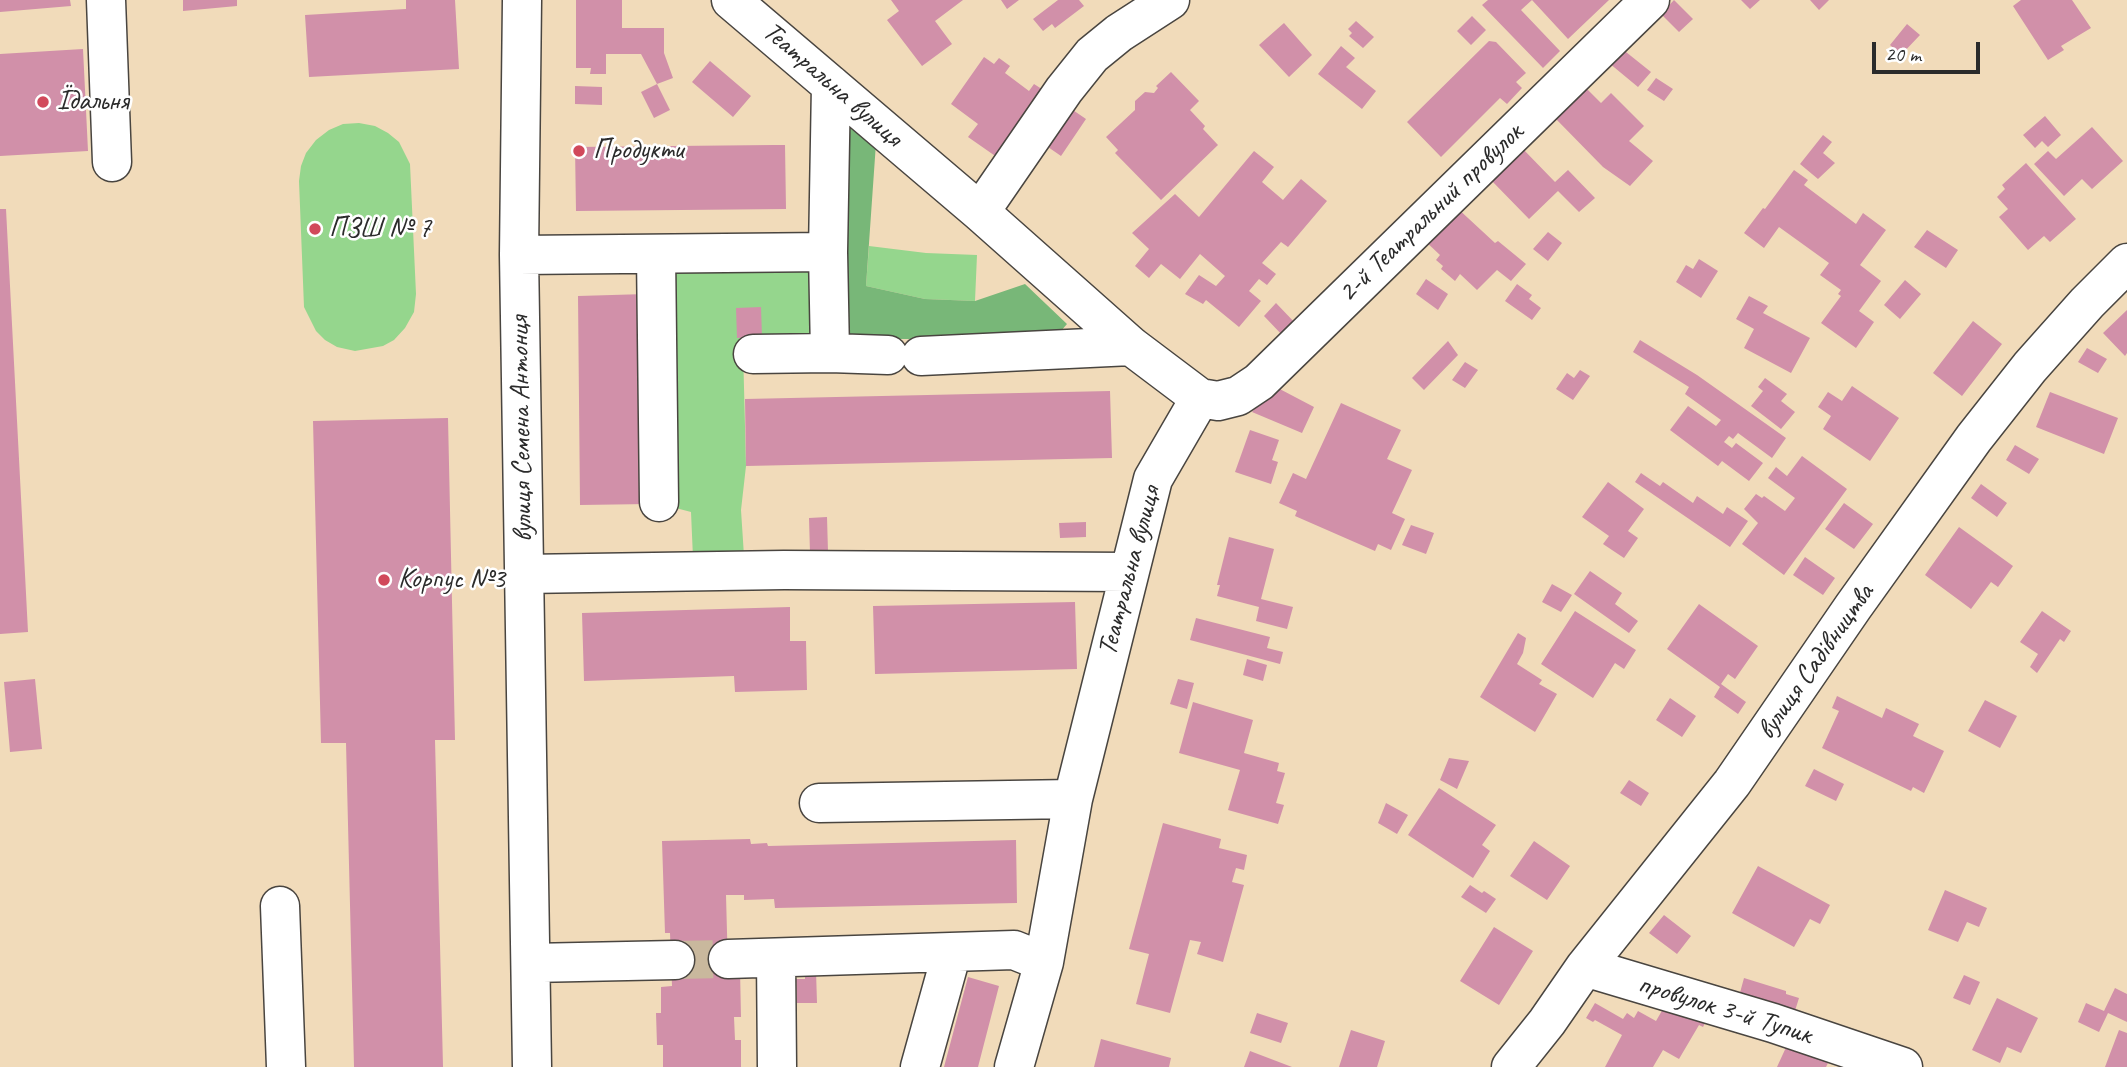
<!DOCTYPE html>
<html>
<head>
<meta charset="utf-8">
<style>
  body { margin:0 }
  #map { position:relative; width:2127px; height:1067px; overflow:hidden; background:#f1dbba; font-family:Caveat,sans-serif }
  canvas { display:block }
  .scale { position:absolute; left:1872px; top:42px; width:108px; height:32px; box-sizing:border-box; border:4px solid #2b2b2b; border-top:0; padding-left:9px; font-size:21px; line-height:24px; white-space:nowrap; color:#2b2b2b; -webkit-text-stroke:5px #fff; paint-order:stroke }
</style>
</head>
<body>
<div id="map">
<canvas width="2127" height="1067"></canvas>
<div class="scale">20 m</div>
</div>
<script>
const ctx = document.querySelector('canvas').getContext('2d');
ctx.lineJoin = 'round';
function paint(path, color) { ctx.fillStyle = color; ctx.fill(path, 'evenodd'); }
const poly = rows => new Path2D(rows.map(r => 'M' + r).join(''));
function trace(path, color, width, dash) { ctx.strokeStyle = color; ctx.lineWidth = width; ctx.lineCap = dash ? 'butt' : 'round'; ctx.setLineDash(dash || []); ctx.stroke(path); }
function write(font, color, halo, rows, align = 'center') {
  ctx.font = font + ' Caveat,sans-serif'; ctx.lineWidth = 5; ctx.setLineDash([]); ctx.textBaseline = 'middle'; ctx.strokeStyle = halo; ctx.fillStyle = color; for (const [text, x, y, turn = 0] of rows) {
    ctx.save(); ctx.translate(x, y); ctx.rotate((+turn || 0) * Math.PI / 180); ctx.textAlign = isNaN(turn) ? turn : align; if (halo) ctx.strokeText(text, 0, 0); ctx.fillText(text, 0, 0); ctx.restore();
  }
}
const green = poly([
  [359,123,375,126,388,133,399,142,410,164,416,294,414,312,405,328,394,340,383,346,355,351,337,347,325,340,316,331,304,307,299,181,301,166,306,153,316,140,329,130,343,124],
  [869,246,926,253,977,255,975,301,925,299,866,286],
  [820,259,823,345,743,348,746,466,741,510,744,556,693,558,691,512,672,507,667,262]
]);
const forest = poly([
  [846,123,876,143,866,286,925,299,975,301,1025,284,1067,324,1054,339,837,339]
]);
const building = poly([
  [0,0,70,0,71,6,0,12],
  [183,0,237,0,237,6,183,11],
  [406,0,455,0,459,69,309,77,305,15,406,9],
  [576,0,622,0,622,28,664,28,664,53,673,78,657,84,670,110,654,118,641,92,657,84,641,54,606,54,606,74,590,74,591,68,576,68],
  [891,0,963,0,935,21,952,44,922,66,887,20,899,11],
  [1001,0,1019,0,1007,9],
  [1058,0,1079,0,1084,6,1055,28,1052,24,1043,31,1033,19],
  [1488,0,1609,0,1568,39,1532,0,1521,10,1560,51,1543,68,1482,5],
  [1674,0,1693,19,1679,32,1661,14],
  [1741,0,1760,0,1750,9],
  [1810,0,1829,0,1819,10],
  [2021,0,2072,0,2091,28,2061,46,2064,50,2048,60,2013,6],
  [1472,16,1486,30,1471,45,1457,31],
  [1356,21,1374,37,1363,48,1349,36,1352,33,1348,29],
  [1284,23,1312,55,1289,77,1259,45],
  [1907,24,1920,35,1901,55,1890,45],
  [1489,41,1496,42,1526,73,1516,82,1522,88,1507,104,1500,98,1441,157,1407,122],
  [1341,46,1355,58,1346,67,1376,91,1362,109,1318,74],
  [1621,48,1651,72,1638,87,1609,63],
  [83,49,88,151,0,156,0,54],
  [984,57,994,64,999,58,1010,66,1005,73,1029,91,1034,84,1048,93,1001,160,968,137,978,124,951,104],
  [710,61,751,96,733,117,692,82],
  [1171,72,1199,101,1190,110,1205,126,1203,129,1218,145,1161,200,1115,153,1118,150,1106,137,1135,110,1135,101,1145,92,1154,93,1158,88,1156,86],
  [1656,78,1673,89,1664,101,1647,90],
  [575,86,602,87,602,105,575,104],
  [1586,88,1601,103,1611,93,1644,126,1629,141,1653,161,1630,186,1603,167,1556,119],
  [1064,104,1086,119,1061,156,1048,147,1066,119],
  [2045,116,2061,135,2048,147,2042,141,2035,148,2023,135],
  [2092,127,2123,161,2092,189,2082,179,2064,196,2034,164,2048,151,2056,159],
  [1823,135,1832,142,1823,153,1835,163,1818,179,1800,164],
  [773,145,785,145,786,209,576,211,575,147],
  [1522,148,1555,182,1568,170,1595,198,1579,212,1558,191,1529,219,1490,179],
  [1254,151,1274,167,1262,182,1283,200,1301,179,1327,201,1288,247,1281,242,1262,263,1276,274,1267,285,1259,279,1249,291,1261,301,1239,327,1206,300,1203,304,1185,294,1199,275,1216,286,1225,276,1200,254,1180,279,1161,264,1149,278,1135,266,1149,249,1132,233,1175,194,1199,217],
  [2026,163,2076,219,2050,242,2044,236,2028,250,1999,217,2008,209,1997,197,2005,189,2002,185],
  [1794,170,1808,180,1804,185,1856,224,1863,213,1886,230,1860,265,1881,281,1859,311,1874,322,1856,348,1821,323,1841,296,1838,294,1841,290,1820,275,1829,263,1779,227,1764,248,1744,233,1763,208,1765,209],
  [1455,206,1495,243,1498,241,1526,264,1511,281,1497,270,1477,290,1460,274,1455,281,1441,269,1443,266,1436,260,1440,255,1424,240],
  [0,209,6,209,28,632,0,634],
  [1927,230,1958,250,1946,268,1914,247],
  [1548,232,1562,243,1548,261,1533,249],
  [1699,259,1718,271,1701,298,1676,282,1686,265,1693,269],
  [1426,279,1448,294,1438,310,1416,294],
  [1905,280,1921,294,1900,319,1884,305],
  [1517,284,1532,295,1529,299,1541,308,1532,320,1505,301],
  [646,294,649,504,580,505,578,296],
  [1749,296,1768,306,1763,313,1810,338,1791,373,1744,348,1754,329,1736,319],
  [1276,303,1297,325,1284,337,1264,316],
  [761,307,762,337,737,338,736,308],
  [2127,310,2127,353,2125,356,2103,333],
  [1973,321,2002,344,1962,396,1933,373],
  [1640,340,1697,375,1786,438,1772,458,1738,433,1733,439,1729,436,1724,442,1732,448,1736,443,1763,463,1749,481,1722,461,1718,466,1670,430,1688,406,1716,426,1721,420,1685,394,1689,387,1633,352],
  [1448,341,1458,355,1424,390,1412,378],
  [2087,348,2107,359,2098,373,2078,362],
  [1465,362,1478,370,1465,388,1452,380],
  [1580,370,1590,376,1573,400,1556,389,1567,373,1574,378],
  [1765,378,1787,394,1781,401,1795,412,1781,429,1751,406,1763,391,1758,387],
  [1274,386,1314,407,1302,433,1252,412],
  [1852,386,1899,418,1870,461,1823,429,1831,416,1818,407,1828,392,1842,401],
  [1110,391,1112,458,746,466,745,399],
  [2050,392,2118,418,2104,454,2036,427],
  [1341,403,1401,430,1387,459,1412,470,1392,513,1405,519,1391,550,1378,544,1375,551,1295,516,1297,511,1279,503,1293,473,1306,479],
  [448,418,455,740,435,740,443,1067,354,1067,346,743,321,743,313,421],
  [1250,430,1279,440,1272,460,1278,462,1271,484,1235,472],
  [2015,445,2039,459,2029,474,2006,460],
  [1802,456,1847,489,1784,575,1742,544,1758,523,1744,509,1756,494,1762,498,1764,496,1785,511,1795,498,1768,478,1776,467,1787,476],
  [1641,473,1660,486,1663,482,1693,503,1697,496,1723,514,1727,507,1748,521,1730,547,1635,482],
  [1608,482,1644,509,1628,531,1638,538,1624,558,1603,544,1609,536,1582,517],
  [1981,484,2007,503,1997,517,1971,498],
  [1844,503,1873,524,1854,549,1825,529],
  [827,517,828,552,810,553,809,518],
  [1086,522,1086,537,1060,538,1059,523],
  [1411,525,1434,533,1426,554,1402,545],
  [1959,527,2013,566,1998,587,1991,582,1971,609,1925,575],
  [1229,537,1274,549,1261,599,1293,607,1287,629,1256,621,1259,607,1217,596,1220,585,1217,585],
  [1805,557,1835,578,1823,595,1793,575],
  [1590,571,1622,593,1615,604,1638,621,1629,633,1574,594],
  [1552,584,1572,595,1561,612,1542,602],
  [1075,602,1077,669,875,674,873,606],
  [1699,604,1758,646,1735,679,1728,674,1721,684,1746,702,1738,714,1714,697,1720,687,1667,649],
  [790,607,790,641,806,641,807,690,735,692,734,676,584,681,582,613],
  [1575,611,1636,650,1624,669,1615,663,1593,698,1541,664],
  [2042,611,2071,631,2064,642,2060,639,2037,673,2030,667,2038,654,2020,642],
  [1196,618,1270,637,1267,648,1283,652,1280,664,1190,640],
  [1518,633,1526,638,1523,653,1517,664,1542,680,1539,684,1557,694,1535,732,1480,697],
  [1247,659,1267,665,1263,681,1243,675],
  [35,679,42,749,10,752,4,682],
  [1178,679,1194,683,1187,709,1170,704],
  [1837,696,1882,718,1886,708,1919,724,1913,736,1944,751,1924,793,1913,787,1911,791,1822,748,1839,711,1832,708],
  [1670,698,1696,716,1682,737,1656,720],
  [1985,700,2017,716,2000,748,1968,731],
  [1193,702,1253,720,1244,753,1279,763,1277,771,1285,773,1276,803,1284,805,1278,824,1228,810,1240,770,1179,753],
  [1449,758,1469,761,1457,789,1440,780],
  [1814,769,1844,784,1836,801,1805,786],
  [1629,780,1649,793,1641,806,1620,793],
  [1439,788,1496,825,1482,845,1490,851,1473,878,1408,835],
  [1386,803,1408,815,1397,834,1378,823],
  [1163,823,1221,839,1219,848,1247,855,1244,870,1236,868,1232,882,1244,885,1223,962,1197,954,1201,942,1190,940,1170,1013,1136,1004,1149,954,1129,949],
  [750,839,751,844,767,843,768,846,1016,840,1017,903,775,908,774,899,744,900,744,895,726,895,728,970,740,970,741,1017,734,1017,735,1040,741,1040,741,1067,663,1067,663,1045,657,1045,656,1013,661,1013,661,987,672,986,670,933,665,933,662,841],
  [1534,841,1570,866,1547,900,1510,876],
  [1758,866,1830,905,1820,924,1810,919,1794,947,1732,913],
  [1470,885,1482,893,1484,891,1496,899,1486,913,1461,897],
  [1945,890,1987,908,1979,927,1967,922,1958,942,1928,930],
  [1664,915,1691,936,1677,954,1649,933],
  [1494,927,1533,951,1499,1005,1460,981],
  [805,971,816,971,817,1003,797,1003,796,979,805,979],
  [1964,975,1980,982,1970,1005,1953,998],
  [968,977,999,986,978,1067,944,1067],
  [1744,978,1786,991,1786,994,1799,998,1794,1014,1738,1000],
  [2115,988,2127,994,2127,1022,2108,1013,2099,1032,2078,1022,2086,1003,2104,1011],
  [1997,998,2038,1018,2021,1053,2007,1047,2000,1063,1972,1050],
  [1667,1002,1705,1023,1703,1027,1699,1025,1679,1059,1663,1050,1653,1067,1605,1067,1622,1035,1595,1020,1593,1022,1586,1018,1595,1003,1623,1019,1627,1013,1634,1018,1638,1011,1656,1021],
  [1257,1013,1288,1023,1281,1043,1250,1033],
  [1351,1030,1385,1041,1377,1067,1339,1067],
  [2119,1030,2127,1033,2127,1067,2105,1067],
  [1101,1039,1171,1058,1169,1067,1094,1067],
  [1788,1043,1828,1063,1826,1067,1777,1067],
  [1250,1051,1292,1067,1244,1067]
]);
const minorTunnel = poly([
  [675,960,728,959]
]);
const minor = poly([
  [106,0,112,162],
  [522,0,519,255,532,1067],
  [731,0,980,212,1131,346,1200,398,1218,401,1238,396,1259,382,1650,0],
  [980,212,1064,90,1092,55,1119,33,1170,0],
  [656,254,659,502],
  [519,255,828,252],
  [830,353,828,252,831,85],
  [753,354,830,353,888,355],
  [921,356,1131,346],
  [524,574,784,570,1129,572],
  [819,803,1073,799],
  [280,906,286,1067],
  [776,958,777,1067],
  [728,959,1014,950,1044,962],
  [531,963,675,960],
  [1585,967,1773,1023,1903,1067],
  [920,1067,952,952],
  [1014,1067,1044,962,1073,799,1153,479,1200,398],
  [1511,1067,1547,1022,1585,967,1732,783,1853,607,1974,438,2030,367,2087,303,2127,263]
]);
const markers = [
  [43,102,7,"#d1495b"],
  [579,151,7,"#d1495b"],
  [315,229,7,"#d1495b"],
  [384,580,7,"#d1495b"]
];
const streetNames = [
  ["Театральна вулиця",832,85,41],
  ["2-й Театральний провулок",1431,213,-44],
  ["вулиця Семена Антонця",522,429,-91],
  ["Театральна вулиця",1130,571,-75],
  ["вулиця Садівництва",1816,662,-55],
  ["провулок 3-й Тупик",1725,1010,17]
];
const poiNames = [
  ["Їдальня",57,102],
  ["Продукти",593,151],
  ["ПЗШ № 7",329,229],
  ["Корпус №3",398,580]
];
paint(green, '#95d68d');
paint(forest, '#78b778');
paint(building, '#d190a9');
trace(minorTunnel, '#c9b89d', 38, [38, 19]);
trace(minor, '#494540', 41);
trace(minor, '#fff', 38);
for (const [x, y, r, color] of markers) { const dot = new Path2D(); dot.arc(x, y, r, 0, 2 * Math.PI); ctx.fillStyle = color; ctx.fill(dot); trace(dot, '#fff', 2.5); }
write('28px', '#2b2b2b', '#fff', streetNames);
write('28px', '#2b2b2b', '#fff', poiNames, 'left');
</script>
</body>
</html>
